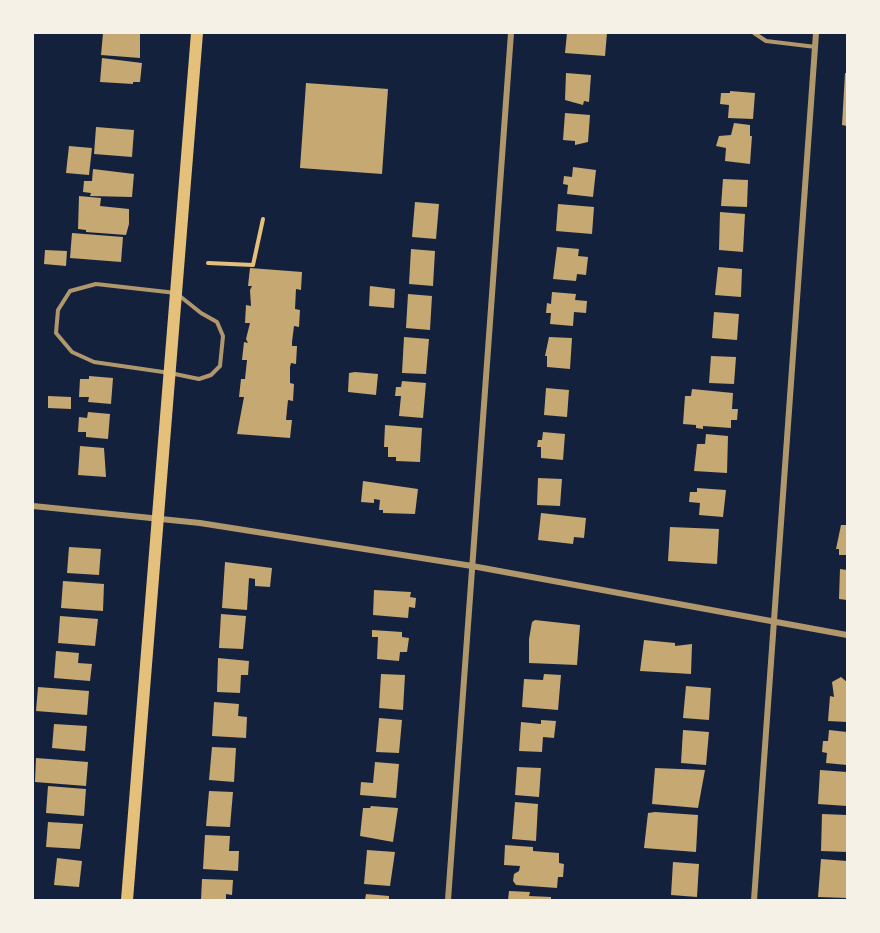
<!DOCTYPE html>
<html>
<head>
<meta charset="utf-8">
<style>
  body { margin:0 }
  #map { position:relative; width:880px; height:933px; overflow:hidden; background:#14213d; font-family:"Crimson Pro",serif }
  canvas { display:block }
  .frame { position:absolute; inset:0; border:34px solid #f6f1e7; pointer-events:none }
</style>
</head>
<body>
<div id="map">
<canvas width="880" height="933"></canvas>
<div class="frame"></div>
</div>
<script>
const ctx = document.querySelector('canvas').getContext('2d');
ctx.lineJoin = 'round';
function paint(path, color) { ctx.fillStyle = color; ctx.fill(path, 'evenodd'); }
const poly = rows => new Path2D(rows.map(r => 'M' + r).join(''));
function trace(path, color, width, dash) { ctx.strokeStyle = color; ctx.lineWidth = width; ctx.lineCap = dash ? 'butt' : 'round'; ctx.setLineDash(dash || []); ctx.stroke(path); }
const building = poly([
  [103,33,140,33,140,58,101,55],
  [567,33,607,33,605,56,565,53],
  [102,58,142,63,140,82,133,82,133,84,100,82],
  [566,73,591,75,589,102,584,101,583,105,565,100],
  [845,73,847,73,847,126,842,125],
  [306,83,388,89,382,174,300,168],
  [730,91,755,93,753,119,728,118,729,105,720,104,721,93,730,93],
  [565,113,590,115,588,142,575,145,575,141,563,140],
  [734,123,750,125,750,136,752,136,750,164,725,161,726,148,716,146,719,136,731,135],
  [96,127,134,130,132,157,94,154],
  [69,146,92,148,89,175,66,173],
  [573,167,596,170,593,197,567,194,568,185,563,184,564,176,572,177],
  [93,169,134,174,132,197,90,196,91,193,83,192,84,181,92,181],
  [723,179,748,180,747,207,721,206],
  [79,196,101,198,100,206,129,209,129,224,126,235,86,232,86,230,78,229],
  [415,202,439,204,436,239,412,237],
  [558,204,594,207,592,234,556,231],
  [720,212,745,214,743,252,719,250],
  [72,233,123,237,121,262,70,258],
  [557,247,579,249,578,256,588,257,586,275,577,274,576,281,553,279],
  [411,249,435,251,433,286,409,284],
  [45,250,67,251,66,266,44,264],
  [718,267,742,269,741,297,715,295],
  [250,268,302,272,301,290,296,289,295,309,300,310,299,327,294,326,292,342,292,346,297,346,296,364,291,363,290,367,290,383,294,384,293,401,288,400,286,420,292,420,290,438,237,434,244,397,239,397,241,379,245,379,247,360,242,360,244,342,248,343,246,339,250,323,245,323,246,305,251,306,250,290,252,286,248,286],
  [370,286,395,289,394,308,369,306],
  [552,292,576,294,575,300,587,301,586,313,574,312,573,326,550,324,551,313,546,313,547,303,551,304],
  [408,294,432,296,430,330,406,328],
  [714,312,739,314,737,340,712,338],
  [404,337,429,339,426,374,402,373],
  [549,337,572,338,570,369,547,367,547,356,545,356],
  [711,356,736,357,734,384,709,383],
  [355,372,378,374,376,395,348,392,349,373],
  [89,376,113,378,111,404,88,402,89,397,79,397,80,379,89,379],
  [402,381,426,383,423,418,399,416,401,396,395,396,396,387,401,387],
  [546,388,569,390,567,417,544,415],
  [692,389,733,393,732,409,738,409,737,420,731,420,731,428,703,426,703,429,696,428,696,425,683,424,685,396,691,396],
  [48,396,71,397,71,409,48,408],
  [88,412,110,414,108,439,86,437,86,432,78,432,79,417,87,418],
  [385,425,422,428,420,462,396,461,396,457,388,457,388,447,384,447],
  [543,432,565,434,563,460,541,458,541,447,537,447,538,440,542,440],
  [706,434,728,436,727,473,694,471,697,444,705,444],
  [80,446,104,448,106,477,78,475],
  [538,478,562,479,560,506,537,505],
  [363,481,418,489,415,514,383,513,383,510,379,510,380,500,374,499,374,503,361,502],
  [697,488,726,490,723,517,699,515,700,503,689,502,690,492,697,492],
  [541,513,586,518,584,538,574,537,573,544,538,540],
  [841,525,847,525,847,555,839,555,839,549,836,549],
  [670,527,719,529,717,564,668,561],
  [69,547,101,549,99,575,67,573],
  [225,562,272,568,270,587,255,586,255,579,249,578,247,610,222,608],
  [840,569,847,570,847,600,839,599],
  [63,581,104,584,103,611,61,608],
  [374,590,411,592,410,597,416,598,415,608,409,607,408,618,373,615],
  [221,614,246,616,243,649,219,648],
  [60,616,98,619,95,646,58,643],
  [535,620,580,625,577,665,529,663,529,639,532,622],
  [372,630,402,632,402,637,409,638,407,652,400,652,399,661,377,659,378,637,372,637],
  [644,640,675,643,675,646,692,644,691,674,640,671],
  [56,651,79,653,78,663,92,664,90,681,54,678],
  [218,658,249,661,248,675,241,675,240,693,217,692],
  [381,674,405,675,403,710,379,708],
  [544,674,561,675,558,710,522,707,524,679,543,680],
  [841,677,847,682,847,722,828,721,830,696,834,697,832,682],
  [686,686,711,688,709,720,683,718],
  [38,687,89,691,87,715,36,711],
  [214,702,239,704,238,716,247,717,246,738,212,736],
  [379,718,402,720,399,753,376,752],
  [541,720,556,721,554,738,543,737,542,752,519,751,521,722,541,724],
  [54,724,87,726,85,751,52,748],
  [683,730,709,732,706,765,681,763],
  [829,730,847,732,847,765,826,763,827,753,822,752,823,741,828,741],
  [212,747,236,748,234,782,209,780],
  [36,758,88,762,86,786,35,782],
  [375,762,399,764,396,798,360,795,361,782,373,783],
  [517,767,541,768,539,797,515,795],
  [655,768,705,770,698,808,652,804],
  [820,770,847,772,847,806,818,804],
  [48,786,86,789,84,816,46,813],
  [209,791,233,792,230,827,206,826],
  [515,802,538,804,536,841,512,839],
  [371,806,398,808,393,842,360,836,363,808,370,808],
  [655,812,698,815,696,852,644,848,648,813],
  [822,814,847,815,847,852,821,851],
  [48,822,83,824,80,849,46,847],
  [205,835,230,836,229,851,239,851,238,871,203,869],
  [505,845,533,847,533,851,559,853,559,863,564,864,563,877,558,877,557,888,516,885,513,881,514,874,519,871,520,866,504,865],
  [367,850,395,852,390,886,364,884],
  [57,858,82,861,79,887,54,885],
  [821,859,847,861,847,898,818,897],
  [673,862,699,864,697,897,671,895],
  [202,879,233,880,232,895,226,894,226,900,201,900],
  [509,891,530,892,529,896,551,897,551,900,508,900],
  [366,894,389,896,389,900,365,900]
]);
const path = poly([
  [208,263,253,265,263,219]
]);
const service = poly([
  [754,33,766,41,816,47],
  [96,284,176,293,201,313,217,322,223,336,220,366,211,375,199,379,170,373,94,362,72,352,56,333,58,310,70,291,96,284]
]);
const minor = poly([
  [33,506,200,523,472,566,847,635],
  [448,900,511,33],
  [754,900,816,33]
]);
const secondary = poly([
  [127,900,197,33]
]);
paint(building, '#c6a872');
trace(path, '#e5c07b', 4);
trace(service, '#b1986c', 4);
trace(minor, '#b1986c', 6);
trace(secondary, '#e5c07b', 12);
</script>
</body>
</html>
